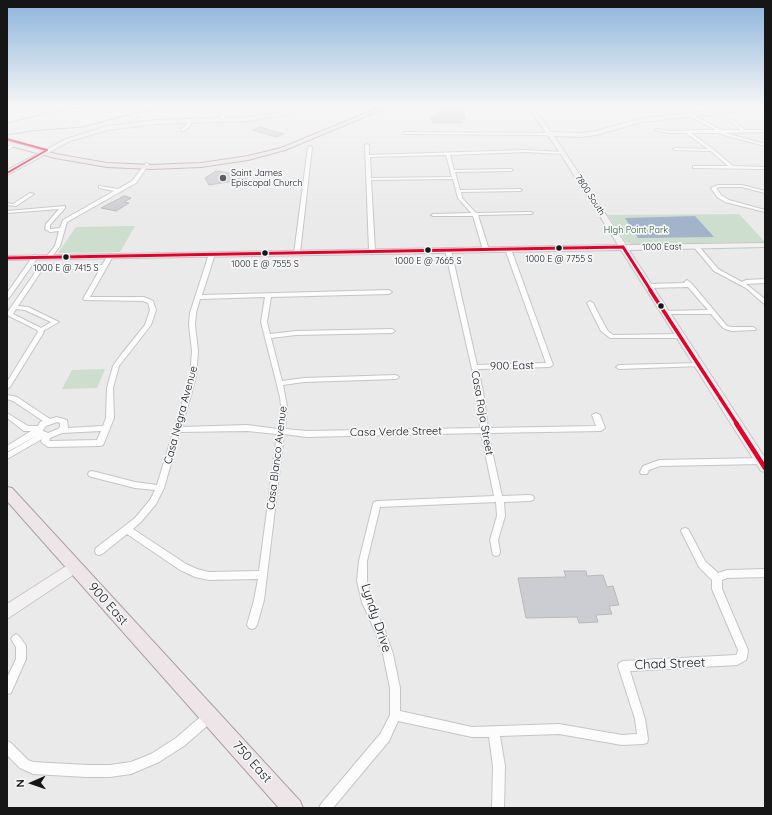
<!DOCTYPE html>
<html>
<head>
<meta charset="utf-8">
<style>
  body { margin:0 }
  #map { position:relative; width:772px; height:815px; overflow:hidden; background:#eaeaea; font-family:Quicksand,sans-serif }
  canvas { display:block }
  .frame { position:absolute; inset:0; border:8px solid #161617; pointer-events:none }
  .north { position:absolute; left:12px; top:763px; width:40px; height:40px; -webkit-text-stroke:3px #f6f7f9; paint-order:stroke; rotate:268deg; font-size:11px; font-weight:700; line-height:16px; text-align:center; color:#161617 }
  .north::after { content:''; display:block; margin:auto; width:14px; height:18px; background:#161617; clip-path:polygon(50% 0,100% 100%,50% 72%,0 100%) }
</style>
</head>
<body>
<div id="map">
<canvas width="772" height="815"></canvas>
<div class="frame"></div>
<div class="north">N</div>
</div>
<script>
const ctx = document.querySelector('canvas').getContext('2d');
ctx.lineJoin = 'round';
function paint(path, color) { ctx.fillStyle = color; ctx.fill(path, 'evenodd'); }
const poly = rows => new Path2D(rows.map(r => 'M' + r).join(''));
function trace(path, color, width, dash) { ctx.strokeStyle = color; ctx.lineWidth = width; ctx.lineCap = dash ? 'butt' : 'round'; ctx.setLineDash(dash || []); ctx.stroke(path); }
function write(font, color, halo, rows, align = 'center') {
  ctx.font = font + ' Quicksand,sans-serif'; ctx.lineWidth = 3.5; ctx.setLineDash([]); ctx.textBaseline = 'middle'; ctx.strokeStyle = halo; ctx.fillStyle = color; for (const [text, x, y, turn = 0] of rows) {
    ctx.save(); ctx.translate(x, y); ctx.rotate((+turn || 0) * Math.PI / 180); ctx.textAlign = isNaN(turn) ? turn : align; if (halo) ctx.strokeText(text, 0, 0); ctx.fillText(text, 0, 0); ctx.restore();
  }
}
const green = poly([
  [739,214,765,242,632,244,626,242,608,215],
  [135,226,120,252,58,253,76,227],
  [105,369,97,388,62,389,72,370]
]);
const water = poly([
  [695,216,714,237,638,238,625,218]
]);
const stream = poly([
  [7,123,55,111,89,106],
  [7,135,31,131,82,127,152,109,156,106]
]);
const building = poly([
  [461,108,465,119,461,119,463,123,433,123,431,118,441,109,461,108],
  [260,127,284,134,276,137,252,130,260,127],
  [216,171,234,174,244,173,247,179,209,185,205,178,216,171],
  [124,196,131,198,124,202,129,203,116,211,101,208,124,196],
  [564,571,586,571,587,576,603,575,607,587,613,586,619,605,609,606,612,614,596,615,598,622,579,623,577,617,526,618,518,578,566,577,564,571]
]);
const street = poly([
  [7,106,10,106,7,107,7,106],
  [224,106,228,106,223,121,221,122,219,121,224,106],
  [687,112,721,130,741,130,731,122,732,120,745,130,765,130,765,132,725,133,765,144,765,146,724,135,720,133,691,133,713,149,733,166,765,167,765,169,693,168,693,166,728,166,711,151,674,150,673,149,675,148,708,149,686,133,669,133,655,130,657,129,669,131,716,130,686,114,687,112],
  [190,120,193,121,188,128,183,131,181,131,181,129,186,126,190,120],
  [405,132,550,133,552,134,550,135,404,134,404,132,405,132],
  [13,144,16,145,7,150,7,147,13,144],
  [367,144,369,145,369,155,525,150,563,152,565,153,563,154,525,152,450,155,454,170,511,169,513,170,511,171,455,172,460,190,520,189,522,190,520,191,461,192,462,198,476,213,531,212,533,213,531,214,478,215,489,250,486,252,483,250,473,216,433,216,431,215,433,214,471,213,458,198,453,179,371,180,375,251,372,253,369,251,365,145,367,144],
  [446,155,452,177,371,178,370,157,446,155],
  [310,146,312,147,300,253,297,255,294,253,308,147,310,146],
  [146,163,149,164,136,183,67,222,60,246,51,258,47,258,46,257,55,246,59,231,50,232,45,229,46,224,59,209,7,213,7,211,65,206,65,208,50,225,50,229,51,229,60,228,63,220,114,191,99,188,99,186,118,189,132,181,146,163],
  [718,185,742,185,765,191,765,193,742,187,719,187,716,188,721,195,729,200,765,210,765,212,725,202,717,197,711,188,718,185],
  [30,193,34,194,16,206,7,205,7,203,13,204,30,193],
  [696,244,698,245,718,269,742,282,746,280,765,279,765,283,746,284,765,299,765,304,763,303,746,288,714,271,693,246,696,244],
  [508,247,511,249,553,365,550,367,478,369,483,391,488,428,596,426,592,415,596,413,600,415,605,428,601,431,488,433,502,496,530,495,533,496,534,498,533,500,530,501,504,502,505,516,498,540,500,552,499,555,496,556,493,555,490,540,497,516,496,502,380,507,367,561,367,581,372,602,385,631,393,654,400,688,400,711,472,727,559,724,622,735,637,734,635,719,618,666,619,663,623,661,736,655,737,654,738,650,712,589,712,580,699,567,681,531,682,529,685,528,688,529,705,561,718,573,727,570,765,569,765,577,727,578,722,580,722,589,748,650,747,657,746,660,737,665,630,671,645,719,648,739,647,743,643,744,622,745,559,734,500,736,505,766,504,808,492,808,493,766,489,737,472,737,398,721,389,741,333,808,319,808,321,804,381,733,390,715,390,688,383,654,375,631,362,602,357,581,359,561,373,504,374,502,377,501,494,496,481,433,307,437,284,434,264,600,257,625,255,628,252,629,249,628,247,625,254,600,258,579,209,580,195,577,180,570,127,534,102,554,99,555,96,554,95,551,96,548,135,518,150,500,155,490,135,488,92,477,89,476,88,474,89,472,92,471,135,482,157,485,190,377,192,351,189,325,190,313,209,254,212,252,215,254,202,295,389,290,392,292,389,294,271,297,267,322,270,334,296,331,392,329,395,331,392,333,296,335,271,338,282,381,304,378,396,375,399,377,396,379,304,382,283,385,287,406,285,429,307,431,480,428,477,391,445,250,448,248,451,250,477,365,546,363,505,249,508,247],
  [265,297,261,322,280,397,281,406,278,429,247,425,182,427,196,377,198,351,195,325,196,313,200,299,265,297],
  [247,431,277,434,259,571,209,572,197,569,186,564,133,529,141,522,156,504,164,488,180,432,247,431],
  [110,254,113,256,90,297,144,297,153,301,156,310,151,325,119,366,113,388,114,418,104,443,103,445,100,446,48,447,42,443,41,441,42,439,7,459,7,453,38,435,7,452,7,446,31,431,24,431,7,418,7,413,28,426,38,426,40,422,43,421,13,401,7,399,7,395,17,397,50,419,57,417,67,420,68,428,103,426,106,418,107,388,113,366,120,356,145,325,150,310,148,303,143,301,84,300,83,299,100,269,67,269,44,267,18,306,28,307,59,322,43,331,44,332,10,387,7,389,7,382,38,332,37,330,9,316,7,313,41,264,67,265,102,265,108,255,110,254],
  [16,309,25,310,51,322,41,328,13,314,16,309],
  [57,422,60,423,60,427,58,429,48,433,43,431,43,430,46,426,57,422],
  [101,431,97,440,50,441,49,440,50,438,62,433,101,431],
  [35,255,38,257,9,298,7,299,7,293,33,256,35,255],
  [687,280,692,284,727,326,732,327,753,327,756,329,755,330,731,331,723,328,711,314,663,314,663,312,665,311,708,310,688,287,648,288,645,286,648,284,685,283,684,282,687,280],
  [590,301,593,303,607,330,613,335,680,334,683,336,680,338,610,338,601,331,587,303,590,301],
  [699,363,701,364,702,365,701,366,619,369,616,367,619,365,699,363],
  [761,458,764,459,765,461,764,463,761,464,660,466,649,470,647,474,641,474,640,472,643,466,659,460,761,458],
  [16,634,19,636,26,646,26,659,11,693,7,694,7,678,16,659,16,647,11,639,13,636,16,634],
  [210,711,214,712,215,716,214,720,184,746,159,762,131,774,110,777,87,777,33,774,20,768,7,755,7,741,11,743,28,760,33,762,87,765,110,765,131,762,151,754,176,738,206,712,210,711]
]);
const secondary = poly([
  [300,106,308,106,283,115,248,121,157,124,108,130,70,141,7,175,7,170,66,139,107,126,157,120,248,117,282,112,300,106],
  [527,106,533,106,551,132,582,133,596,131,642,118,726,109,742,106,734,112,642,122,596,135,582,137,554,136,626,245,765,243,765,247,629,250,765,458,765,472,761,471,621,250,7,260,7,256,618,245,560,153,527,106],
  [74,561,79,563,81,567,79,571,7,619,7,604,74,561]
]);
const primary = poly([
  [383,106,391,106,285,150,248,160,201,167,151,169,107,167,55,158,7,145,7,141,56,154,107,163,151,165,201,163,248,156,281,148,383,106],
  [7,487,12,488,300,801,303,808,279,808,7,501,7,487]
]);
const bus1Far3 = poly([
  [7,139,47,150],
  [7,173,47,150]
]);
const bus1Far2 = poly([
  [623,247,651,291],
  [7,258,623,247]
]);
const bus1Far1 = poly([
  [650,290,737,424]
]);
const bus1 = poly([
  [736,423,765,468]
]);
const markers = [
  [223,178,4,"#606061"],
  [559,248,3.5,"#161617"],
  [428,250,3.5,"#161617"],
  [265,253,3.5,"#161617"],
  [66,257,3.5,"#161617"],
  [661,306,3.5,"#161617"]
];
const farPoinames = [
  ["Saint James",231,173],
  ["Episcopal Church",231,183]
];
const farStreetnames = [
  ["7800 South",590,195,57],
  ["1000 East",662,247,-1]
];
const farParknames = [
  ["HIgh Point Park",636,230]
];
const farBusnames = [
  ["1000 E @ 7755 S",559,259],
  ["1000 E @ 7665 S",428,261],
  ["1000 E @ 7555 S",265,264],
  ["1000 E @ 7415 S",66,268]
];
const streetNames = [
  ["900 East",512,366,-1],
  ["Casa Roja Street",482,413,80],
  ["Casa Negra Avenue",181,415,-75],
  ["Casa Verde Street",396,432,-1],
  ["Casa Blanco Avenue",277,458,-83]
];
const nearStreetnames = [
  ["900 East",108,604,48],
  ["Lyndy Drive",376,618,72],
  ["Chad Street",670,664,-2],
  ["750 East",252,762,48]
];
paint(green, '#cdddce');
paint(water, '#a3b3ca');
trace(stream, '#a3b3ca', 1);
paint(building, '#ccccd3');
trace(building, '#b8b8b8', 1);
trace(street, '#c5c5c6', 2);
trace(secondary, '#c5c5c6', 2);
trace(primary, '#aea0a3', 2);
paint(street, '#fcfcfc');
paint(secondary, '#f4f1f2');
paint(primary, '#ede5e7');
trace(bus1Far3, '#e4002b', 2);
trace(bus1Far2, '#e4002b', 3);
trace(bus1Far1, '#e4002b', 3.5);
trace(bus1, '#e4002b', 4.5);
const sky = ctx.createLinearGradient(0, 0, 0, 220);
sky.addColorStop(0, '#8cb4dc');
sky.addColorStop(0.48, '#f6f6f6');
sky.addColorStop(1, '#f6f6f600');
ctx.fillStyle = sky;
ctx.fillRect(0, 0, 772, 220);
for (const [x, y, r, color] of markers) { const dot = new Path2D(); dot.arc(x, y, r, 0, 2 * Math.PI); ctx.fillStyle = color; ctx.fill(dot); trace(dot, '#f6f7f9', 1.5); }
write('9px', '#161617', '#f6f7f9', farPoinames, 'left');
write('9px', '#161617', '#f6f7f9', farStreetnames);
write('9px', '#24562e', '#f6f7f9', farParknames);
write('9px', '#161617', '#f6f7f9', farBusnames);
write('11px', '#161617', '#f6f7f9', streetNames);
write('13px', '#161617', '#f6f7f9', nearStreetnames);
</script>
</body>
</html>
